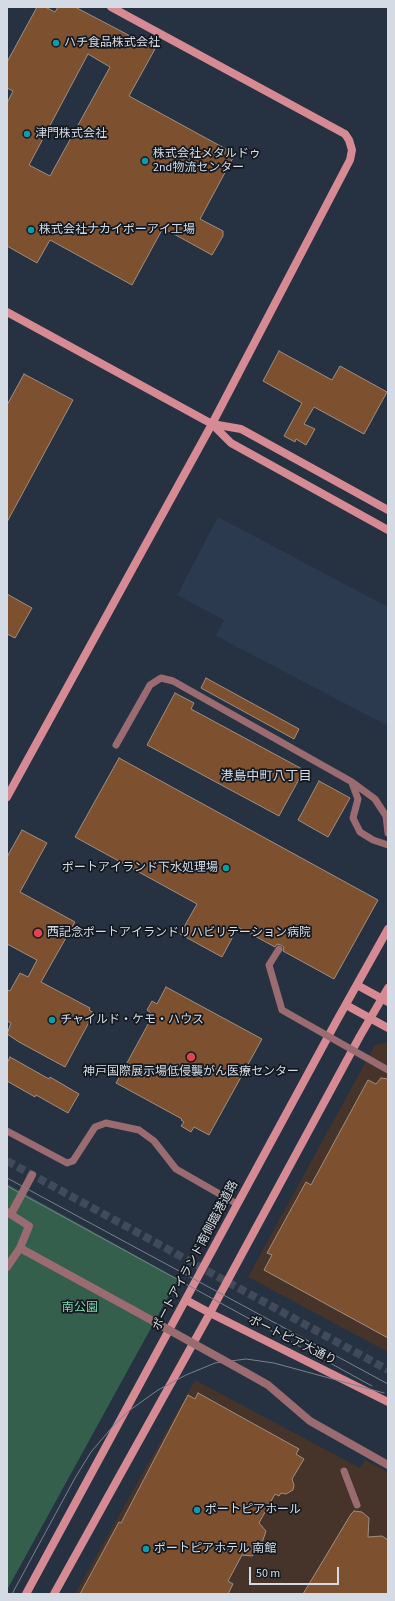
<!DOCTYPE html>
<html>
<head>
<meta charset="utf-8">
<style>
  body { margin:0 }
  #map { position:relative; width:395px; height:1601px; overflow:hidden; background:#263141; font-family:"Source Sans 3",sans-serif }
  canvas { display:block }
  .frame { position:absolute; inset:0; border:8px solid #d4dbe5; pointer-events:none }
  .scale { position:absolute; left:249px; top:1567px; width:90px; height:18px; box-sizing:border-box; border:2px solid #d4dbe5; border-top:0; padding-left:5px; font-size:12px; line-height:14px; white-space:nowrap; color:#d4dbe5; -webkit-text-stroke:3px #141920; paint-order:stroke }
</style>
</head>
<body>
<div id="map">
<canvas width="395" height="1601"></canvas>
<div class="frame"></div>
<div class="scale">50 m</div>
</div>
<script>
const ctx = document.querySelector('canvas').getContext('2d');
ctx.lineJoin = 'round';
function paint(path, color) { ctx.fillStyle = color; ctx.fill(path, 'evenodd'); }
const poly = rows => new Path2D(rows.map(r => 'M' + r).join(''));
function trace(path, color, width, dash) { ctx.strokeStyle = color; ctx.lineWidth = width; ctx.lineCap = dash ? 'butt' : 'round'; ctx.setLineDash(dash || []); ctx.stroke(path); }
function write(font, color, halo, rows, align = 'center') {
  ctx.font = font + ' "Source Sans 3","Noto Sans JP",sans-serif'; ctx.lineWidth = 3.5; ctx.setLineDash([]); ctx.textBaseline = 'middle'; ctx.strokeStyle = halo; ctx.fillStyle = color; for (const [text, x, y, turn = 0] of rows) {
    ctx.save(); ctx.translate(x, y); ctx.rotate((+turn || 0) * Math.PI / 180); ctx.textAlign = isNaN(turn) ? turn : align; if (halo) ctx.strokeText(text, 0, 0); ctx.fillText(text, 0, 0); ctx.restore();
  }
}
const commercial = poly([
  [388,1042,388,1352,248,1277,375,1045],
  [195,1380,360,1468,365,1460,388,1472,388,1594,75,1594]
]);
const built = poly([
  [218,517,388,607,388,726,216,636,224,620,177,595]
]);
const green = poly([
  [7,1184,178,1279,7,1590]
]);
const building = poly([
  [37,7,45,7,55,12,58,7,75,7,155,49,129,96,235,154,200,219,223,231,223,236,212,255,163,228,132,285,50,240,37,263,7,246,7,103,13,91,7,88,7,62,37,7],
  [88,54,110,67,50,176,29,165,88,54],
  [279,351,332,380,340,366,387,392,364,434,314,407,304,424,315,429,306,445,296,439,295,442,284,436,302,403,263,381,279,351],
  [24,374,73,400,7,522,7,405,24,374],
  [7,594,32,608,15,638,7,634,7,594],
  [206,678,299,729,294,739,201,688,206,678],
  [175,693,194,703,191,709,304,770,279,816,147,745,175,693],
  [119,758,378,900,334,979,283,951,284,947,281,945,277,944,275,947,238,927,222,957,180,934,197,904,75,837,119,758],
  [319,781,350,798,328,837,298,820,319,781],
  [22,830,47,843,20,892,75,922,41,982,90,1008,89,1010,94,1013,65,1067,19,1042,7,1034,11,1023,7,1021,7,990,10,991,20,973,28,977,37,960,7,944,7,857,22,830],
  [166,987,262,1039,209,1135,194,1127,191,1132,181,1126,184,1122,181,1120,182,1119,116,1083,152,1017,150,1016,151,1013,147,1010,152,1001,157,1004,166,987],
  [10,1057,49,1079,50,1077,79,1094,68,1113,36,1095,35,1097,7,1081,7,1063,10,1057],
  [381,1078,388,1079,388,1338,264,1270,272,1255,267,1253,306,1182,311,1185,368,1080,376,1084,381,1078],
  [198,1393,299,1449,296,1454,304,1459,292,1479,294,1485,293,1490,286,1494,281,1493,279,1496,275,1494,259,1523,266,1531,260,1549,252,1556,242,1555,228,1581,233,1584,228,1594,80,1594,119,1522,121,1523,188,1395,195,1399,198,1393],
  [354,1511,362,1512,369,1518,368,1537,382,1536,388,1540,388,1594,303,1594,351,1514,354,1511]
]);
const streetTunnel = poly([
  [7,1161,388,1370]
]);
const lane = poly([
  [116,745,150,685,161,678,173,681,352,782,375,799,386,816,388,833],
  [352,783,358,799,353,818,360,832,373,840,388,845],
  [7,1131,67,1163,73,1161,95,1127,106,1123,139,1130,154,1141,176,1169,237,1204],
  [344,1471,357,1505]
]);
const street = poly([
  [7,1212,29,1226,20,1248,7,1267],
  [11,1214,32,1175],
  [20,1248,133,1310],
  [245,1372,268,1385,310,1421,388,1465]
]);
const secondary = poly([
  [7,312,212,424,231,443,388,530],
  [212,424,241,429,388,510],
  [7,797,212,424,350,160,352,150,349,140,345,134,111,7],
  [357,985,388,1002],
  [346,1005,388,1028],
  [186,1300,210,1313,388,1402],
  [26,1594,336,1022,388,929],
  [54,1594,210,1313,360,1036,388,988]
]);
const tram = poly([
  [7,1178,388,1384],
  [7,1186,372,1386],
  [12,1594,75,1478,91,1452,114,1425,130,1410,158,1390,186,1375,215,1363,246,1359,274,1363,384,1393]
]);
const laneBridge = poly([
  [279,949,269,965,282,1010,388,1070]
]);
const streetBridge = poly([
  [133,1310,245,1372]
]);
const markers = [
  [56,43,4,"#0f9aa8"],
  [27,134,4,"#0f9aa8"],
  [145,161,4,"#0f9aa8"],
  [31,230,4,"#0f9aa8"],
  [226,868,4,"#0f9aa8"],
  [38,933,5,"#e0444e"],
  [52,1020,4,"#0f9aa8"],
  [191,1057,5,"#e0444e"],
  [197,1510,4,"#0f9aa8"],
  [146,1549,4,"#0f9aa8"]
];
const poiNames = [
  ["ハチ食品株式会社",64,43],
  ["津門株式会社",35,134],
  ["株式会社メタルドゥ",153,154],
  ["2nd物流センター",153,168],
  ["株式会社ナカイポーアイ工場",39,230],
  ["ポートアイランド下水処理場",218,868,"right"],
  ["西記念ポートアイランドリハビリテーション病院",47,933],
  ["チャイルド・ケモ・ハウス",60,1020],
  ["神戸国際展示場低侵襲がん医療センター",191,1072,"center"],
  ["ポートピアホール",205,1510],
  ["ポートピアホテル 南館",154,1549]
];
const streetNames = [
  ["ポートアイランド南側臨港道路",196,1256,-62],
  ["ポートピア大通り",292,1341,26]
];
const parkNames = [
  ["南公園",80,1308]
];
const neighbourhoodNames = [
  ["港島中町八丁目",266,777]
];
paint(commercial, '#46342b');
paint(built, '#2b3a4f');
paint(green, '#345f4c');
paint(building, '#7d512f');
trace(building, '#a18d7f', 1);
trace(streetTunnel, '#404a5a', 8, [8, 4]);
trace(lane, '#9a6b70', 7);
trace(street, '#9a6b70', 8);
trace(secondary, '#d68a93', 8);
trace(tram, '#78818e', 1);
trace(laneBridge, '#9a6b70', 7);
trace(streetBridge, '#9a6b70', 8);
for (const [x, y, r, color] of markers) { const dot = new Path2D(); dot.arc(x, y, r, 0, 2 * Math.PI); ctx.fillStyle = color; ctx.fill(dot); trace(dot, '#141920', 1.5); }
write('12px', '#d4dbe5', '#141920', poiNames, 'left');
write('12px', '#d4dbe5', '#141920', streetNames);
write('12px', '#7cd9b2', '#141920', parkNames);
write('13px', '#d4dbe5', '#141920', neighbourhoodNames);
</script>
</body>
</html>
